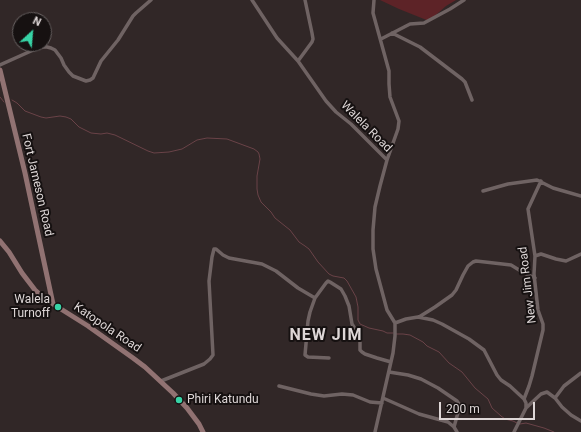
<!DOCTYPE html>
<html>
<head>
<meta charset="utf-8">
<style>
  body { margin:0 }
  #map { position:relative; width:581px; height:432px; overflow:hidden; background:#312727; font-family:Roboto,sans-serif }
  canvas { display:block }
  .north { position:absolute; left:12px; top:12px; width:40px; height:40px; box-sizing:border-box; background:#161111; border:1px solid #666060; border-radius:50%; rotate:26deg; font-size:11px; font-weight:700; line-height:16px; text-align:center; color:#ded7d7 }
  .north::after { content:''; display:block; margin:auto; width:14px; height:18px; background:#37d4a6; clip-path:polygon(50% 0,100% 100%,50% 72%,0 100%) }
  .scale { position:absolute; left:439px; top:402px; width:96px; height:18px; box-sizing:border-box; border:2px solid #ded7d7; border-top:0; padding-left:5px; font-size:12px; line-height:14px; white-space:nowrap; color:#ded7d7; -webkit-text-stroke:3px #161111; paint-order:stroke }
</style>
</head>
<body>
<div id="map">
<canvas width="581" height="432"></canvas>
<div class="north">N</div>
<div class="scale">200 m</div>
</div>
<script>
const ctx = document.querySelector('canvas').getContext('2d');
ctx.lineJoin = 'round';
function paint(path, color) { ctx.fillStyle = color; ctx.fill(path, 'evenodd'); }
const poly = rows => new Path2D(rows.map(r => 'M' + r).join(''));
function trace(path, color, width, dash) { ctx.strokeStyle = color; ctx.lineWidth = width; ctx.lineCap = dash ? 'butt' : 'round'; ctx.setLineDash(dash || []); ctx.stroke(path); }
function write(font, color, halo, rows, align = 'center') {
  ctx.font = font + ' Roboto,sans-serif'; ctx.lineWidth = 4; ctx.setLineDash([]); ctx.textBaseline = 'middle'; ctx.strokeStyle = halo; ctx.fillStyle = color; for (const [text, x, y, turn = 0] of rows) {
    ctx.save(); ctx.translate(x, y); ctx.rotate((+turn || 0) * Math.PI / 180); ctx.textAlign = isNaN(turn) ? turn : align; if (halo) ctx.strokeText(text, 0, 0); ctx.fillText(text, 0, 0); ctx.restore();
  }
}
const green = poly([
  [380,0,456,0,446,6,429,21,399,9]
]);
const stream = poly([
  [0,97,4,102],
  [12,100,17,103,25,111,41,117,46,118,60,116,66,117,71,119,79,127,91,133,101,134,107,133,115,135,148,151,154,153,169,152,182,149,197,140,207,138,227,139,254,149,258,152,259,154,260,159,257,176,257,189,258,195,261,202,271,212,275,218,290,230,299,242,305,246,309,249,318,262,329,274,333,276,344,278,347,281,356,297,358,307,358,320,360,324,369,328,383,331,387,333,393,333],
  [396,334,403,334,410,335,423,342,427,346,439,352,449,363,462,372,475,388,488,399,492,408,501,416,505,419,513,421,517,423],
  [520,424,526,423,544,428,554,432]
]);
const street = poly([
  [252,0,277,38,298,61,326,101,336,112,351,124,387,160],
  [374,0,373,13,389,71,389,84,390,97,399,121,398,129,387,160,380,186,375,207,373,230,373,249,376,269,387,310,395,323,395,336,393,353,375,432],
  [392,33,420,47,462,79,465,82,472,100],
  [381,39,410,24,424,23,450,9,464,0],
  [298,61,312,42,313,39,312,33,305,0],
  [0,65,40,47,47,47,51,48,55,50,61,58,64,65,69,72,73,76,86,81,90,80,93,78,101,61,118,40,133,16,136,13,151,0],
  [483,191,508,184,537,180,553,188,581,196],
  [535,256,541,254,556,259,566,261,581,254],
  [419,317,435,307,452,295,456,290,463,275,468,266,473,262,476,261,485,262,511,265,524,273,535,278],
  [395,323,406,319,418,317,433,320,442,324,469,339,484,350,497,375,501,380,510,386,524,399,526,403,526,408,514,432],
  [329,358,308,357,305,355,308,321,310,312,315,298,326,283,328,281,330,282,341,289,345,296,349,306,352,324,360,337,360,350,362,352,365,354,377,358,391,362],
  [389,372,408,375,421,379,438,388,457,401,459,404,459,409,454,427],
  [161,381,204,364,210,359,213,355,209,281,212,257,214,249,216,249,223,255,229,258,262,264,276,271,298,288,315,298],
  [279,386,311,394,324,396,342,394,353,395,370,402,382,403],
  [383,398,419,414,448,422,454,427,457,432],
  [555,398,564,386,581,373],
  [524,399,529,386,532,376,543,330,543,324,538,310,534,274,535,256,528,209,541,181],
  [526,408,541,394,547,392,555,398,562,407,571,415,581,421]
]);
const secondary = poly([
  [0,70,25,173,53,304],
  [0,241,9,252,22,273,35,290,45,299,88,326,133,358,145,367,173,393,187,408,199,424,203,432]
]);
const markers = [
  [58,307,4,"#37d4a6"],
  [179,400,4,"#37d4a6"]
];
const streetNames = [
  ["Walela Road",366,127,45],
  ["Fort Jameson Road",37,185,77],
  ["New Jim Road",528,285,-97],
  ["Katopola Road",107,328,34]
];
const poiNames = [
  ["Walela",50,300],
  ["Turnoff",50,314],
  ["Phiri Katundu",187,400,"left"]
];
const districtNames = [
  ["NEW JIM",326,336]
];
paint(green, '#5d2327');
trace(stream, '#6a4348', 1);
trace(street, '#6f6363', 3.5);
trace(secondary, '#917272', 5);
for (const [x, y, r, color] of markers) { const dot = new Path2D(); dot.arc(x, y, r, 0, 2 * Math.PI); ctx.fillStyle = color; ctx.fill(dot); trace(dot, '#161111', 1.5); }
write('12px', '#ded7d7', '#161111', streetNames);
write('12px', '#ded7d7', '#161111', poiNames, 'right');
ctx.letterSpacing = '1px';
write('bold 16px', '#ded7d7', '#161111', districtNames);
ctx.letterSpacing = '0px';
</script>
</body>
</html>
